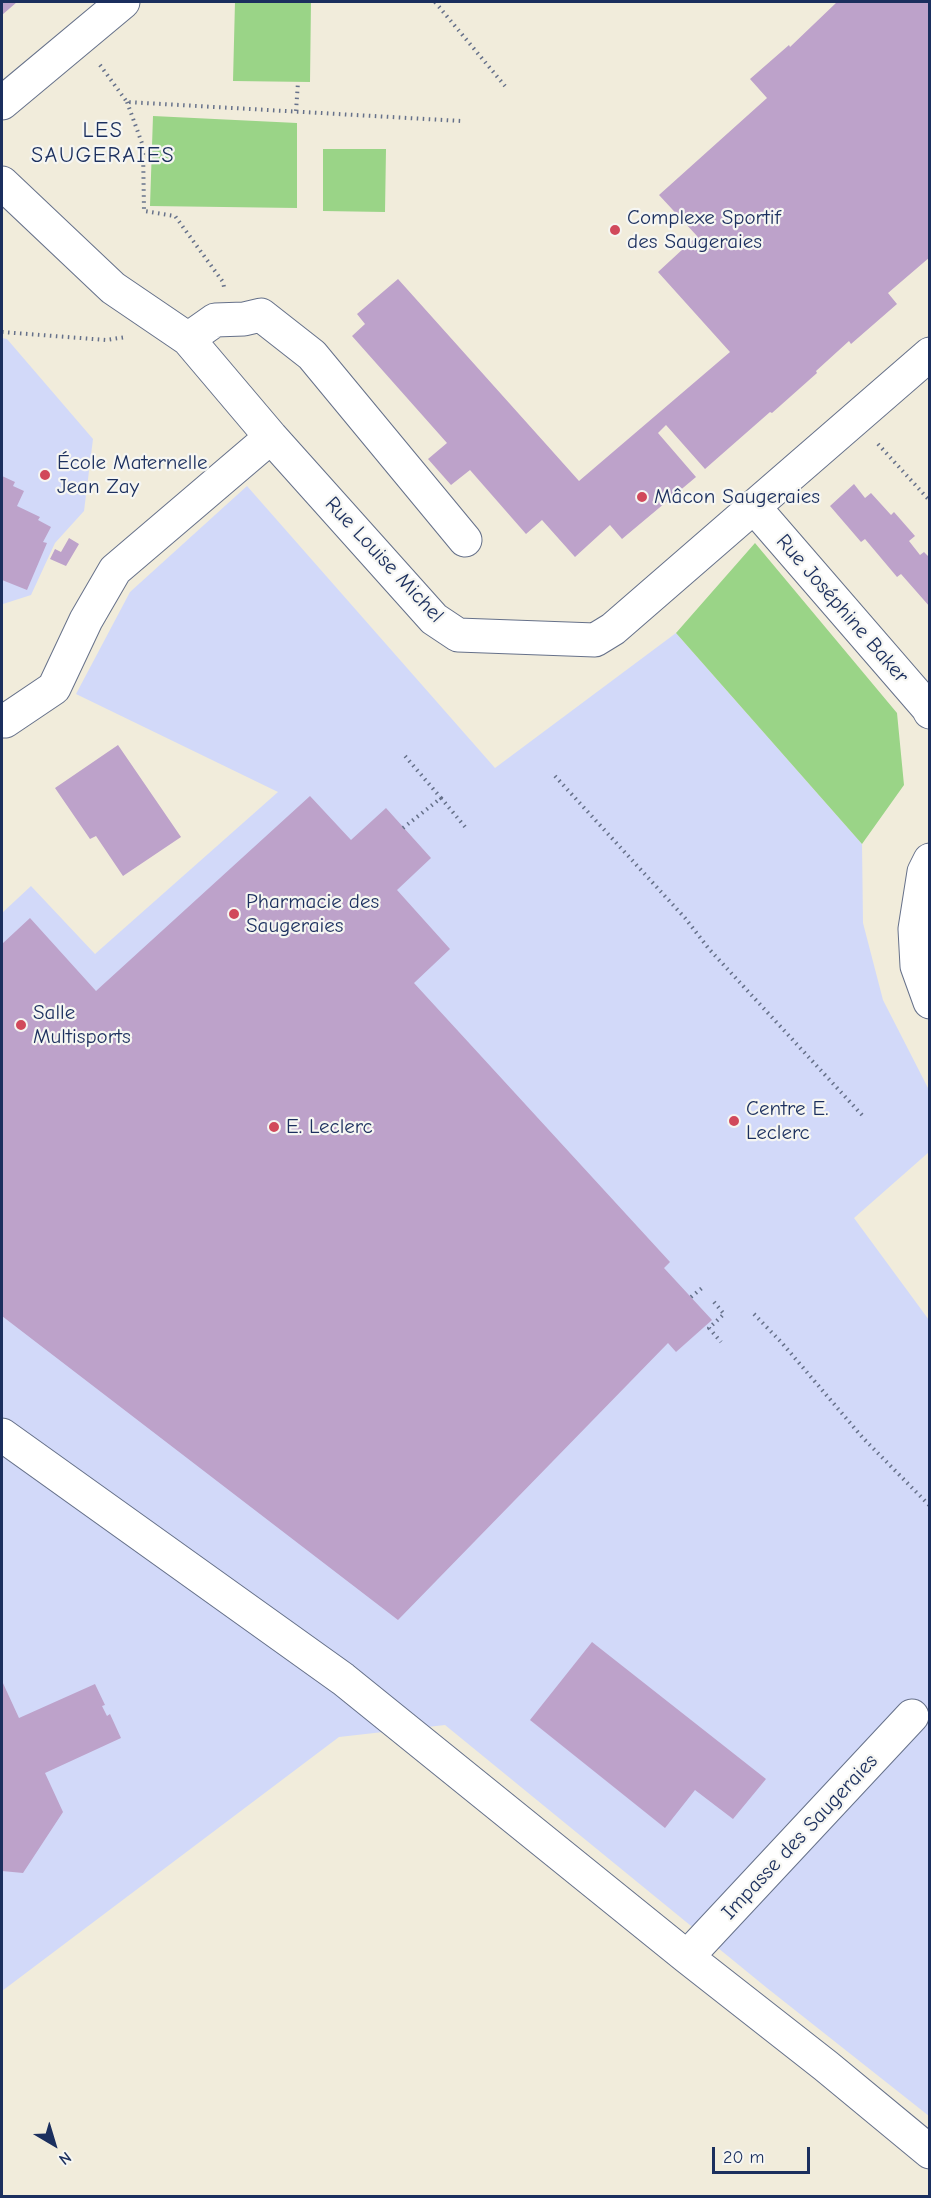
<!DOCTYPE html>
<html>
<head>
<meta charset="utf-8">
<style>
  body { margin:0 }
  #map { position:relative; width:931px; height:2198px; overflow:hidden; background:#f1ecdb; font-family:"Comic Neue",sans-serif }
  canvas { display:block }
  .frame { position:absolute; inset:0; border:3px solid #1b2f5e; pointer-events:none }
  .north { position:absolute; left:24px; top:2114px; width:60px; height:60px; -webkit-text-stroke:4px #f6f6f2; paint-order:stroke; rotate:142deg; font-size:16px; font-weight:700; line-height:24px; text-align:center; color:#1b2f5e }
  .north::after { content:''; display:block; margin:auto; width:21px; height:27px; background:#1b2f5e; clip-path:polygon(50% 0,100% 100%,50% 72%,0 100%) }
  .scale { position:absolute; left:712px; top:2147px; width:98px; height:27px; box-sizing:border-box; border:3px solid #1b2f5e; border-top:0; padding-left:8px; font-size:18px; line-height:21px; white-space:nowrap; color:#1b2f5e; -webkit-text-stroke:4px #f6f6f2; paint-order:stroke }
</style>
</head>
<body>
<div id="map">
<canvas width="931" height="2198"></canvas>
<div class="frame"></div>
<div class="north">N</div>
<div class="scale">20 m</div>
</div>
<script>
const ctx = document.querySelector('canvas').getContext('2d');
ctx.lineJoin = 'round';
function paint(path, color) { ctx.fillStyle = color; ctx.fill(path, 'evenodd'); }
const poly = rows => new Path2D(rows.map(r => 'M' + r).join(''));
function trace(path, color, width, dash) { ctx.strokeStyle = color; ctx.lineWidth = width; ctx.lineCap = dash ? 'butt' : 'round'; ctx.setLineDash(dash || []); ctx.stroke(path); }
function write(font, color, halo, rows, align = 'center') {
  ctx.font = font + ' "Comic Neue",sans-serif'; ctx.lineWidth = 4.5; ctx.setLineDash([]); ctx.textBaseline = 'middle'; ctx.strokeStyle = halo; ctx.fillStyle = color; for (const [text, x, y, turn = 0] of rows) {
    ctx.save(); ctx.translate(x, y); ctx.rotate((+turn || 0) * Math.PI / 180); ctx.textAlign = isNaN(turn) ? turn : align; if (halo) ctx.strokeText(text, 0, 0); ctx.fillText(text, 0, 0); ctx.restore();
  }
}
const built = poly([
  [2,338,7,339,93,439,84,511,55,543,31,595,3,604,2,606],
  [247,486,495,768,676,633,862,844,863,923,883,1000,929,1090,929,1152,854,1218,929,1320,929,2116,767,1988,445,1725,339,1737,2,1991,2,913,31,886,95,954,278,792,76,694,130,592]
]);
const green = poly([
  [235,2,311,2,310,82,233,81],
  [153,116,297,123,297,208,150,206],
  [323,149,386,149,385,212,323,211],
  [755,543,897,713,904,785,862,844,676,633]
]);
const building = poly([
  [2,2,17,2,2,15],
  [837,2,930,2,930,257,888,293,897,304,851,344,849,341,816,371,817,373,772,413,770,412,705,469,666,425,658,433,696,477,622,539,610,525,575,557,542,520,526,534,470,470,451,485,428,459,447,443,352,336,365,324,357,314,398,279,579,481,730,352,658,272,697,236,659,195,767,98,750,79,789,45,790,47],
  [2,476,15,482,13,486,24,491,17,506,40,517,38,520,51,527,43,542,47,543,27,590,2,580],
  [854,484,865,498,871,493,891,515,894,512,915,536,909,541,920,555,924,552,930,558,930,607,901,574,897,577,865,539,861,542,830,506],
  [69,538,79,544,66,566,50,559,55,549,61,552],
  [118,745,181,837,123,876,96,836,90,839,55,788],
  [310,796,351,840,386,808,431,858,397,890,450,949,414,983,670,1262,664,1268,712,1320,676,1352,668,1343,398,1620,2,1316,2,944,30,918,96,991],
  [592,1642,766,1779,733,1819,695,1790,665,1828,530,1720],
  [2,1681,19,1718,95,1684,105,1705,102,1706,107,1716,110,1714,121,1738,45,1773,63,1812,23,1873,2,1871]
]);
const path = poly([
  [435,2,505,86],
  [100,65,127,102,461,121],
  [127,102,143,146,144,211,175,216,223,282,224,287],
  [296,111,298,82],
  [2,332,106,340,126,337],
  [878,444,930,501],
  [555,776,685,918,709,949,862,1115],
  [441,798,466,828],
  [403,828,441,798,405,756],
  [691,1297,702,1288],
  [714,1302,724,1314,709,1328,721,1342],
  [754,1314,782,1343,863,1438,930,1506]
]);
const minor = poly([
  [2,103,123,2],
  [2,183,113,288,188,339,271,437,434,619,458,635,595,640,613,629,930,354],
  [188,339,215,320,244,319,261,315,312,355,465,540],
  [754,507,928,708,930,712],
  [5,721,54,688,86,620,115,570,271,437],
  [930,860,924,872,915,929,917,966,930,1002],
  [2,1435,343,1679,687,1957,826,2066,930,2152],
  [687,1957,912,1716]
]);
const markers = [
  [615,230,6,"#d1495b"],
  [45,475,6,"#d1495b"],
  [642,497,6,"#d1495b"],
  [234,914,6,"#d1495b"],
  [21,1025,6,"#d1495b"],
  [734,1121,6,"#d1495b"],
  [274,1127,6,"#d1495b"]
];
const poiNames = [
  ["Complexe Sportif",627,218],
  ["des Saugeraies",627,242],
  ["École Maternelle",57,463],
  ["Jean Zay",57,487],
  ["Mâcon Saugeraies",654,497],
  ["Pharmacie des",246,902],
  ["Saugeraies",246,926],
  ["Salle",33,1013],
  ["Multisports",33,1037],
  ["Centre E.",746,1109],
  ["Leclerc",746,1133],
  ["E. Leclerc",286,1127]
];
const streetNames = [
  ["Rue Louise Michel",384,560,47],
  ["Rue Joséphine Baker",842,609,49],
  ["Impasse des Saugeraies",800,1837,-47]
];
const neighbourhoodNames = [
  ["LES",103,131],
  ["SAUGERAIES",103,156]
];
paint(built, '#d2d9f9');
paint(green, '#9ad487');
paint(building, '#bda2ca');
trace(minor, '#66718a', 35);
trace(path, '#66718a', 4, [1.5, 4.5]);
trace(minor, '#fff', 33);
for (const [x, y, r, color] of markers) { const dot = new Path2D(); dot.arc(x, y, r, 0, 2 * Math.PI); ctx.fillStyle = color; ctx.fill(dot); trace(dot, '#f6f6f2', 2); }
write('21px', '#1b2f5e', '#f6f6f2', poiNames, 'left');
write('21px', '#1b2f5e', '#f6f6f2', streetNames);
ctx.letterSpacing = '1.5px';
write('22px', '#1b2f5e', '#f6f6f2', neighbourhoodNames);
ctx.letterSpacing = '0px';
</script>
</body>
</html>
